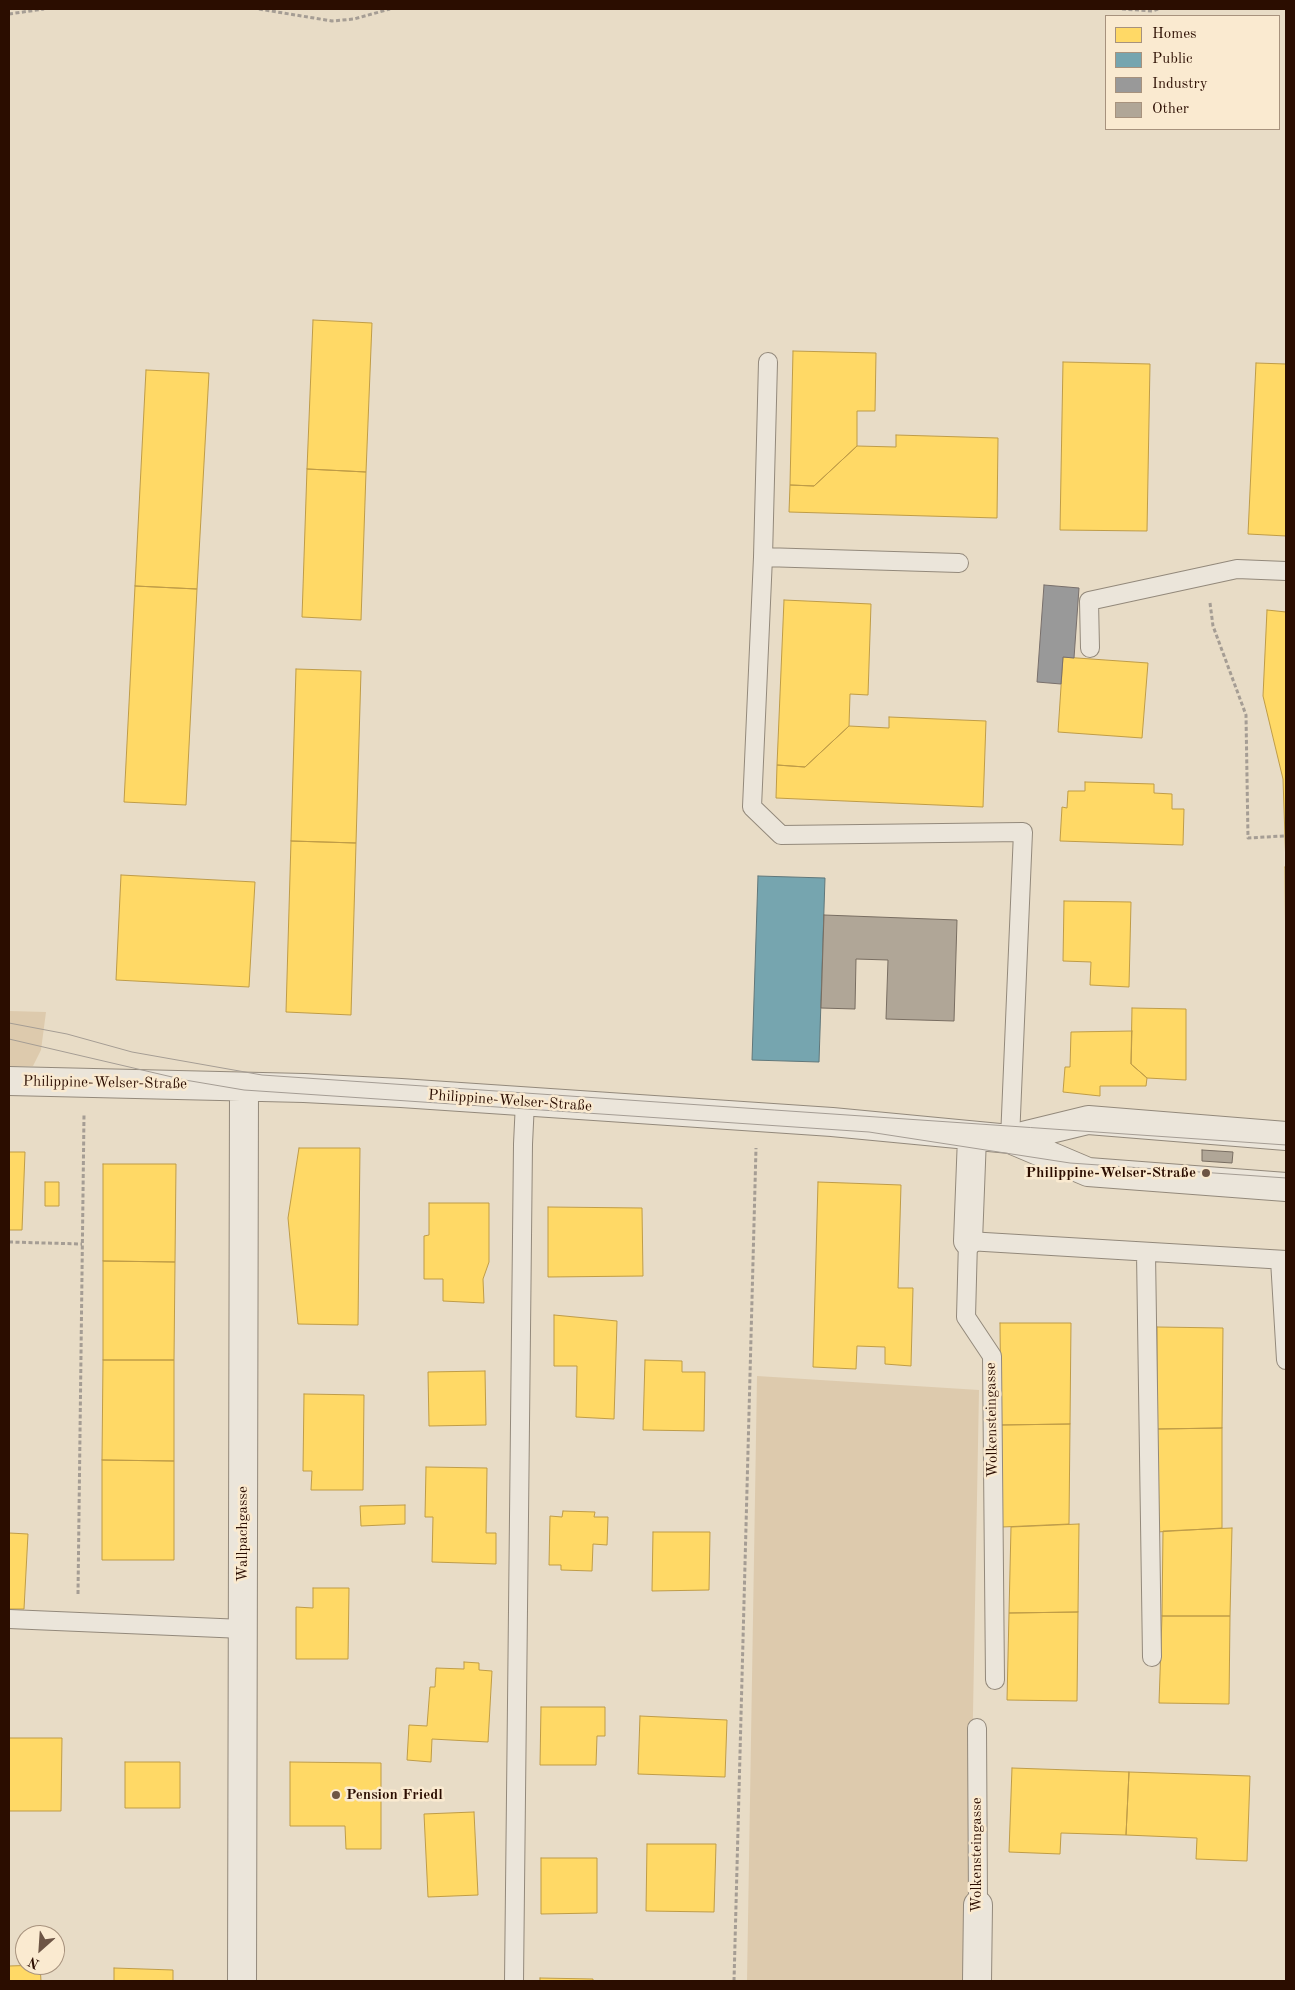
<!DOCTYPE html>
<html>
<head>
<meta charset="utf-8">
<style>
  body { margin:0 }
  #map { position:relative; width:1295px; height:1990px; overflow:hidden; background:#e8dcc6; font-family:"Old Standard TT",serif }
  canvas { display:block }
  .frame { position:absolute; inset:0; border:10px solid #2b0d00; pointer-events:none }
  .legend { position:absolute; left:1105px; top:15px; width:175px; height:115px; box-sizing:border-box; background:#faead0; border:1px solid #a7927d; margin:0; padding:6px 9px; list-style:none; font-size:15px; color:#2b0d00 }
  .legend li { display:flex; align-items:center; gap:10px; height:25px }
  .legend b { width:25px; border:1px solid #a7927d }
  .north { position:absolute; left:15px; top:1925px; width:50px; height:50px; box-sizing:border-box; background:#faead0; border:1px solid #a7927d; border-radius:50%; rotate:206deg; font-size:14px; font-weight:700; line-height:20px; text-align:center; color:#2b0d00 }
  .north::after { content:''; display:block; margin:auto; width:18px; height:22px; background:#6d5545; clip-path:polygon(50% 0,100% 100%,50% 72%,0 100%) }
</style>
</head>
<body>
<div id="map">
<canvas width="1295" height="1990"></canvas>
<div class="frame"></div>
<ul class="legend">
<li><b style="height:14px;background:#ffd966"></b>Homes</li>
<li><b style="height:14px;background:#76a5af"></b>Public</li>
<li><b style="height:14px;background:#999"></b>Industry</li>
<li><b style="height:14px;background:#b0a697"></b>Other</li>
</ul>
<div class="north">N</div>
</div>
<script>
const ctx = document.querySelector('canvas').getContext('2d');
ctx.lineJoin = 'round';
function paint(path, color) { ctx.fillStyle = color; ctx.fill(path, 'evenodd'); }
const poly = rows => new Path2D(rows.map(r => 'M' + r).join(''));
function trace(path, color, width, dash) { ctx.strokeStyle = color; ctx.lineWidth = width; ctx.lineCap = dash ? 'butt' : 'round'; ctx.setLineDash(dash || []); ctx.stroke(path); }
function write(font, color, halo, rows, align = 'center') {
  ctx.font = font + ' "Old Standard TT",serif'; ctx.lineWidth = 5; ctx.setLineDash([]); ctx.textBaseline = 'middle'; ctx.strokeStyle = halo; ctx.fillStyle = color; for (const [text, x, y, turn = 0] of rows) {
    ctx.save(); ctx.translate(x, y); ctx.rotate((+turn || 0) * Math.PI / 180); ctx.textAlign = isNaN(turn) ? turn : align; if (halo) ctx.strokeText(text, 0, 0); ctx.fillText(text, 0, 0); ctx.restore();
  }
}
const green = poly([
  [9,1011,46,1012,41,1050,33,1066,9,1066],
  [757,1376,979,1390,968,1981,747,1981]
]);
const homes = poly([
  [313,320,372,323,366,472,307,469,313,320],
  [793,351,876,353,875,411,857,411,857,446,814,486,790,485,793,351],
  [1063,362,1150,364,1147,531,1060,530,1063,362],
  [1256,363,1286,364,1286,536,1248,534,1256,363],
  [146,370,209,373,197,589,135,586,146,370],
  [896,435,998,438,997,518,789,512,790,485,814,486,857,446,896,447,896,435],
  [307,469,366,472,361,620,302,617,307,469],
  [135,586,197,589,186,805,124,802,135,586],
  [784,600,871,604,868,695,850,694,849,726,805,767,777,765,784,600],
  [1267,610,1286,612,1286,867,1283,779,1263,696,1267,610],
  [1063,657,1148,663,1142,738,1058,732,1063,657],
  [296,669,361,671,356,843,291,841,296,669],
  [889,717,986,721,983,807,776,798,777,765,805,767,849,726,889,728,889,717],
  [1085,782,1154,784,1154,793,1172,794,1172,809,1184,809,1183,845,1060,841,1062,807,1067,808,1068,791,1085,791,1085,782],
  [291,841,356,843,351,1015,286,1012,291,841],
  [1285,867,1286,867,1286,976,1285,867],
  [121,875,255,882,249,987,116,980,121,875],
  [1064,901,1131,902,1129,987,1090,985,1091,962,1063,961,1064,901],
  [1132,1008,1186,1009,1186,1080,1147,1078,1131,1064,1132,1008],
  [1132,1031,1131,1064,1147,1078,1146,1086,1100,1086,1100,1096,1063,1092,1065,1067,1070,1067,1071,1032,1132,1031],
  [299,1148,360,1148,358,1325,298,1324,288,1218,299,1148],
  [9,1152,25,1152,22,1230,9,1230,9,1152],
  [103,1164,176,1164,175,1262,103,1261,103,1164],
  [45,1182,59,1182,59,1206,45,1206,45,1182],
  [818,1182,901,1185,898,1288,913,1288,911,1366,885,1364,885,1347,857,1346,856,1369,813,1367,818,1182],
  [429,1203,489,1203,489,1262,483,1279,484,1303,443,1301,443,1279,424,1279,424,1236,429,1235,429,1203],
  [548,1207,642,1208,643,1276,548,1277,548,1207],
  [103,1261,175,1262,174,1360,103,1360,103,1261],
  [554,1315,617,1321,614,1419,576,1417,577,1366,554,1366,554,1315],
  [1000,1323,1071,1323,1070,1424,1001,1425,1000,1323],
  [1157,1327,1223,1328,1222,1428,1157,1429,1157,1327],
  [103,1360,174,1360,174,1461,102,1460,103,1360],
  [645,1360,682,1361,682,1372,705,1372,704,1431,643,1430,645,1360],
  [485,1371,486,1425,429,1426,428,1372,485,1371],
  [304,1394,364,1395,363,1490,311,1490,312,1471,303,1471,304,1394],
  [1070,1424,1069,1524,1002,1527,1001,1425,1070,1424],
  [1222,1428,1222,1528,1157,1532,1157,1429,1222,1428],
  [102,1460,174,1461,174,1560,102,1560,102,1460],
  [426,1467,487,1468,486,1533,496,1533,496,1564,432,1562,433,1517,425,1517,426,1467],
  [405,1505,405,1524,361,1526,360,1506,405,1505],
  [563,1511,595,1512,594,1517,608,1517,607,1545,593,1544,592,1571,561,1570,561,1565,549,1565,550,1516,562,1517,563,1511],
  [1079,1524,1078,1612,1009,1613,1011,1527,1079,1524],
  [1232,1528,1230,1616,1162,1616,1163,1531,1232,1528],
  [653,1532,710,1532,709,1590,652,1591,653,1532],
  [9,1533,28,1534,24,1609,9,1609,9,1533],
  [313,1588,349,1588,348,1659,296,1659,296,1607,313,1608,313,1588],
  [1078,1612,1077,1701,1007,1700,1009,1613,1078,1612],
  [1162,1616,1230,1616,1229,1704,1159,1703,1162,1616],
  [464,1662,479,1663,479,1670,492,1671,488,1742,432,1739,431,1762,407,1760,409,1725,427,1726,430,1687,435,1687,436,1668,464,1669,464,1662],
  [541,1707,605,1707,605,1736,597,1736,596,1765,540,1765,541,1707],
  [640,1716,727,1720,725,1777,638,1774,640,1716],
  [9,1738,62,1738,61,1811,9,1811,9,1738],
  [125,1762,180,1762,180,1808,125,1808,125,1762],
  [290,1762,381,1763,381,1849,346,1849,345,1826,290,1826,290,1762],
  [1012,1768,1129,1772,1126,1835,1061,1833,1060,1854,1009,1852,1012,1768],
  [1129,1772,1250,1776,1247,1861,1196,1859,1197,1838,1126,1835,1129,1772],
  [474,1812,478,1895,428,1897,424,1814,474,1812],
  [647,1844,716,1844,714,1912,646,1911,647,1844],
  [541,1858,597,1858,597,1913,541,1914,541,1858],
  [40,1965,41,1981,9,1981,9,1966,40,1965],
  [114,1968,173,1970,173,1981,114,1981,114,1968],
  [540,1978,593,1979,593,1981,540,1981,540,1978]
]);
const public = poly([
  [758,876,825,878,819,1062,752,1060,758,876]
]);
const industry = poly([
  [1044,585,1079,588,1074,658,1063,657,1061,684,1037,682,1044,585]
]);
const building = poly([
  [824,915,957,920,954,1021,886,1019,888,960,856,959,855,1009,821,1008,824,915],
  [1202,1150,1233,1152,1232,1163,1202,1161,1202,1150]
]);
const path = poly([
  [259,9,332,21,354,19,390,9],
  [1122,9,1153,11,1158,9],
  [9,14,44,9],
  [1210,603,1213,626,1246,715,1248,838,1284,836],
  [9,1242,82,1244],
  [78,1594,84,1115],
  [734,1981,756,1148]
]);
const service = poly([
  [768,362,763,557,752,807,781,835,1023,832,1010,1139],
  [763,557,959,563],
  [1090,648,1089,601,1237,569,1286,571],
  [1146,1253,1152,1657],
  [1280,1260,1286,1360],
  [9,1619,243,1629],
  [995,1680,992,1356,966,1317,968,1241,1286,1260],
  [977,1728,978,1905],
  [514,1981,523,1144,525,1102]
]);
const minor = poly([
  [9,1081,304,1088,401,1093,832,1122,1010,1139,1088,1120,1286,1136],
  [1010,1139,1088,1172,1286,1187],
  [968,1241,972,1137],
  [242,1981,244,1087],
  [977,1981,978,1905]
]);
const tram = poly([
  [9,1023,67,1034,132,1052,262,1075,1286,1145],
  [9,1039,185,1080,244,1090,869,1132,1070,1163,1286,1178]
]);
const markers = [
  [1206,1173,5,"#6d5545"],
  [336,1795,5,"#6d5545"]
];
const streetNames = [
  ["Philippine-Welser-Straße",105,1083,1],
  ["Philippine-Welser-Straße",510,1101,4],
  ["Wolkensteingasse",992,1420,-91],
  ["Wallpachgasse",243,1534,-90],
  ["Wolkensteingasse",977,1855,-90]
];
const poiNames = [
  ["Philippine-Welser-Straße",1196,1173],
  ["Pension Friedl",346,1795,"left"]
];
paint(green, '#ddcaad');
paint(homes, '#ffd966');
trace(homes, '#bf9c47', 1);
paint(public, '#76a5af');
trace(public, '#60777a', 1);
paint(industry, '#999');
trace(industry, '#786f6b', 1);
paint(building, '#b0a697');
trace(building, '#786d61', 1);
trace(service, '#93897b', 20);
trace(minor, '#93897b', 30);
trace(path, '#a59d94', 3, [4, 2.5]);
trace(service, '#ebe5da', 18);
trace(minor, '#ebe5da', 28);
trace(tram, '#a59d94', 1);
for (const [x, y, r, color] of markers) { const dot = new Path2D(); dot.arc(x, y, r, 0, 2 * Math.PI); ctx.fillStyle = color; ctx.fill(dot); trace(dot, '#faead0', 2); }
write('15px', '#2b0d00', '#faead0', streetNames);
write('bold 15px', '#2b0d00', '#faead0', poiNames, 'right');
</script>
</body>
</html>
